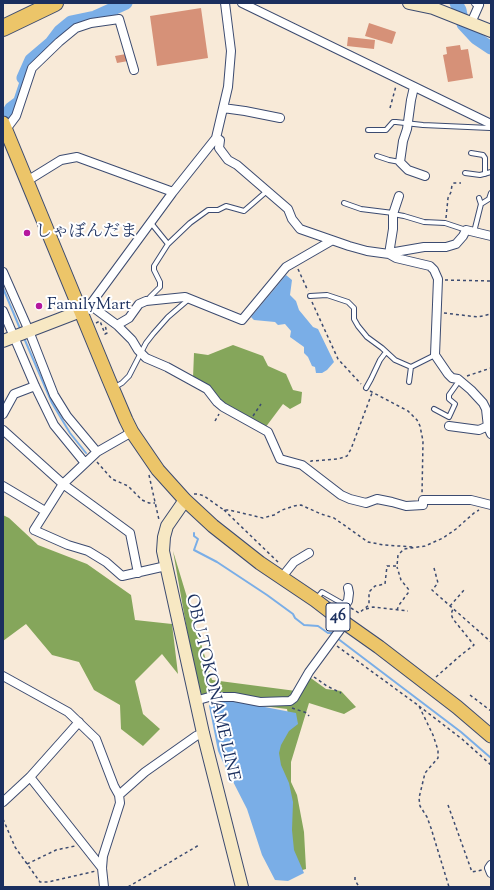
<!DOCTYPE html>
<html>
<head>
<meta charset="utf-8">
<style>
  body { margin:0 }
  #map { position:relative; width:494px; height:890px; overflow:hidden; background:#f8ead8; font-family:"Sorts Mill Goudy",serif }
  canvas { display:block }
  .frame { position:absolute; inset:0; border:4px solid #1b2f5e; pointer-events:none }
</style>
</head>
<body>
<div id="map">
<canvas width="494" height="890"></canvas>
<div class="frame"></div>
</div>
<script>
const ctx = document.querySelector('canvas').getContext('2d');
ctx.lineJoin = 'round';
function paint(path, color) { ctx.fillStyle = color; ctx.fill(path, 'evenodd'); }
const poly = rows => new Path2D(rows.map(r => 'M' + r).join(''));
function trace(path, color, width, dash) { ctx.strokeStyle = color; ctx.lineWidth = width; ctx.lineCap = dash ? 'butt' : 'round'; ctx.setLineDash(dash || []); ctx.stroke(path); }
function write(font, color, halo, rows, align = 'center') {
  ctx.font = font + ' "Sorts Mill Goudy","Noto Serif JP",serif'; ctx.lineWidth = 4; ctx.setLineDash([]); ctx.textBaseline = 'middle'; ctx.strokeStyle = halo; ctx.fillStyle = color; for (const [text, x, y, turn = 0] of rows) {
    ctx.save(); ctx.translate(x, y); ctx.rotate((+turn || 0) * Math.PI / 180); ctx.textAlign = isNaN(turn) ? turn : align; if (halo) ctx.strokeText(text, 0, 0); ctx.fillText(text, 0, 0); ctx.restore();
  }
}
const forest = poly([
  [233,345,263,356,268,366,286,374,293,390,302,392,301,403,290,409,283,404,265,428,225,412,193,378,194,353,208,355],
  [3,515,9,518,38,545,87,564,131,595,135,620,172,624,178,674,162,654,135,681,143,714,160,729,143,746,121,729,120,705,94,690,79,662,52,655,26,624,3,641],
  [173,551,212,680,296,691,308,676,326,689,341,691,356,707,344,714,309,703,291,762,291,782,297,795,304,832,306,869,299,871,285,826,276,745,289,719,287,709,199,698]
]);
const water = poly([
  [26,62,31,64,13,115,3,126,3,109,6,104,14,98],
  [286,275,292,280,290,295,296,301,299,310,313,327,318,329,334,362,327,370,322,373,316,373,315,367,312,366,308,357,304,353,304,347,290,337,291,331,285,324,278,325,275,322,254,320,251,317],
  [212,700,244,703,296,713,298,724,289,731,281,745,279,753,281,765,289,783,293,802,292,830,294,850,304,873,288,881,275,880,262,855,247,809,222,760,218,751,209,706]
]);
const stream = poly([
  [3,288,21,331],
  [24,338,52,403,70,433,86,453],
  [194,533,194,536,198,539,194,550,217,562,267,595,293,614,295,618,304,625,318,626,328,633,332,633,334,635],
  [337,638,461,732,491,758]
]);
const river = poly([
  [456,3,460,10,463,24,476,38,491,48],
  [23,78,31,60,51,43,60,31,71,22,95,17,126,3]
]);
const building = poly([
  [201,8,208,58,157,66,150,16],
  [369,23,396,32,392,44,365,36],
  [348,37,375,40,374,49,347,46],
  [460,45,461,50,468,49,473,78,448,82,443,55,447,54,446,47],
  [126,54,128,61,117,63,115,56]
]);
const path = poly([
  [390,108,396,86],
  [446,218,448,198,451,192,452,185,454,183,461,183],
  [298,269,308,291],
  [445,280,491,281],
  [312,302,338,359,361,384],
  [444,313,478,317,491,314],
  [96,323,100,321,105,334,107,333,105,325],
  [467,376,491,368],
  [370,391,408,411,417,420,420,426,423,441,422,494],
  [253,416,261,404],
  [215,421,219,414],
  [97,462,112,479,128,486,142,500,149,503,155,503],
  [311,462,311,461,338,459,347,456,351,449,372,393],
  [149,475,159,520],
  [194,494,198,494,204,496,224,510,229,510,263,518,274,515,282,510,294,506,301,505,321,514,334,518,368,542,384,545,414,547],
  [224,510,279,563],
  [434,568,438,583,432,590,491,642],
  [450,606,464,590],
  [351,608,359,613,369,605,369,592,375,586,385,584,387,566,397,566,398,555,404,549,425,546,443,538,456,529,474,513,479,510],
  [366,609,373,607,408,611],
  [397,610,399,605,408,593,409,590,401,580,397,567],
  [337,646,419,706,433,735,438,750,438,758,425,773,419,798,420,806,427,817,431,828,449,887],
  [314,677,327,686,341,693],
  [436,677,461,655,474,645,453,619,451,614,453,609],
  [470,695,491,711],
  [419,706,462,739,491,765],
  [292,708,307,713,309,716],
  [448,805,472,872,482,870],
  [3,819,15,847,40,882,48,882,96,871],
  [27,864,56,850,75,846],
  [355,877,355,880,359,887],
  [128,887,199,845]
]);
const lane = poly([
  [368,130,386,130,393,122,396,122,423,125,490,128,491,127],
  [471,153,483,155,485,158,485,174],
  [377,156,389,160,400,162],
  [465,173,480,175,491,172],
  [344,203,361,209,393,213],
  [481,204,489,199,491,193],
  [393,214,404,216,424,222,445,223,466,230],
  [151,223,168,244,190,223,208,210,218,210,226,206,244,211,267,191],
  [474,232,481,204,479,198],
  [310,296,327,295,348,302,354,308,354,319,358,326,367,337,382,348,395,360,411,367],
  [149,301,150,297,160,287,160,282,154,270,154,266,168,244],
  [409,382,411,367,435,355],
  [115,387,122,383,129,376,146,343,153,334,168,317,189,299],
  [366,388,371,379,380,360,386,352],
  [434,409,449,417,455,404,449,399,449,395,459,381],
  [317,598,322,592,345,605]
]);
const street = poly([
  [242,3,491,124],
  [471,23,479,5,476,3],
  [414,87,411,100,407,129,403,141,400,162,408,170,425,176],
  [223,108,245,111,280,118],
  [4,132,16,116,32,68,59,42,76,28,91,23,119,19,134,70],
  [216,138,220,140,219,148,228,160,237,165,288,209,292,219,300,229,349,246,367,251,389,254,396,258,430,266,434,270,438,279,435,355,448,374,452,378,458,379,471,390,483,403,486,409,488,427,491,434],
  [27,181,61,160,77,157,173,192],
  [389,254,393,229,393,214,399,196],
  [392,254,395,252,424,247,446,247,456,244,463,236,466,230,491,236],
  [3,272,29,331,54,395,67,416,97,452],
  [90,305,117,325,132,340,138,350,146,358,167,367,207,389,217,402,223,407,268,432,280,459,302,465,341,495,350,499,366,503,377,499,392,502,406,506,423,505,423,500,471,500,491,505],
  [86,308,90,305,173,192,216,138,228,87,231,51,225,3],
  [3,311,35,386,54,425,85,463],
  [117,325,129,318,139,304,146,301,185,297,242,320,286,267,331,241],
  [3,414,14,394,35,386],
  [449,426,479,430,488,426],
  [3,430,63,484,130,533,138,573],
  [132,432,97,452,63,484,34,530,68,545,88,551,106,562,122,576,166,566],
  [3,486,45,511],
  [282,577,294,562,309,553],
  [345,605,348,601,349,593,348,588],
  [3,676,68,712,96,739,114,786,119,795,120,803,103,856,102,868,104,887],
  [195,701,209,697,234,697,260,702,290,701,294,698,309,672,345,623],
  [30,777,102,868],
  [119,795,145,772,196,736,203,733],
  [3,802,30,777,79,722],
  [491,865,489,868,491,873]
]);
const secondary = poly([
  [409,3,433,8,491,31],
  [3,341,81,311],
  [185,500,167,526,164,537,163,551,203,733,242,887]
]);
const primary = poly([
  [3,123,109,380,126,420,132,432,158,470,185,500,213,526,260,563,315,600,345,623,379,647,457,707,491,736]
]);
const highway = poly([
  [3,28,55,3]
]);
const markers = [
  [27,233,4,"#b5179e"],
  [39,306,4,"#b5179e"]
];
const shields = [
  [338,617,24]
];
const shieldNames = [
  ["46",338,617]
];
const poiNames = [
  ["しゃぼんだま",35,233],
  ["FamilyMart",47,306]
];
const streetNames = [
  ["OBU-TOKONAME LINE",211,688,77]
];
paint(forest, '#85a65b');
paint(water, '#7aaee7');
trace(stream, '#7aaee7', 2);
trace(river, '#7aaee7', 13);
paint(building, '#d69178');
trace(lane, '#3c4b70', 6);
trace(street, '#3c4b70', 10);
trace(secondary, '#3c4b70', 14);
trace(primary, '#3c4b70', 15);
trace(highway, '#3c4b70', 18);
trace(path, '#3c4b70', 1.5, [3, 3]);
trace(lane, '#fff', 4);
trace(street, '#fff', 8);
trace(secondary, '#f7e8c3', 12);
trace(primary, '#ecc569', 13);
trace(highway, '#ecc569', 16);
for (const [x, y, r, color] of markers) { const dot = new Path2D(); dot.arc(x, y, r, 0, 2 * Math.PI); ctx.fillStyle = color; ctx.fill(dot); trace(dot, '#fff', 1.5); }
for (const [x, y, w] of shields) { const box = new Path2D(); box.roundRect(x - w / 2, y - 14, w, 28, 3); ctx.fillStyle = '#fff'; ctx.fill(box); trace(box, '#1b2f5e', 1); }
write('bold 16px', '#1b2f5e', null, shieldNames);
write('17px', '#1b2f5e', '#fff', poiNames, 'left');
write('17px', '#1b2f5e', '#fff', streetNames);
</script>
</body>
</html>
